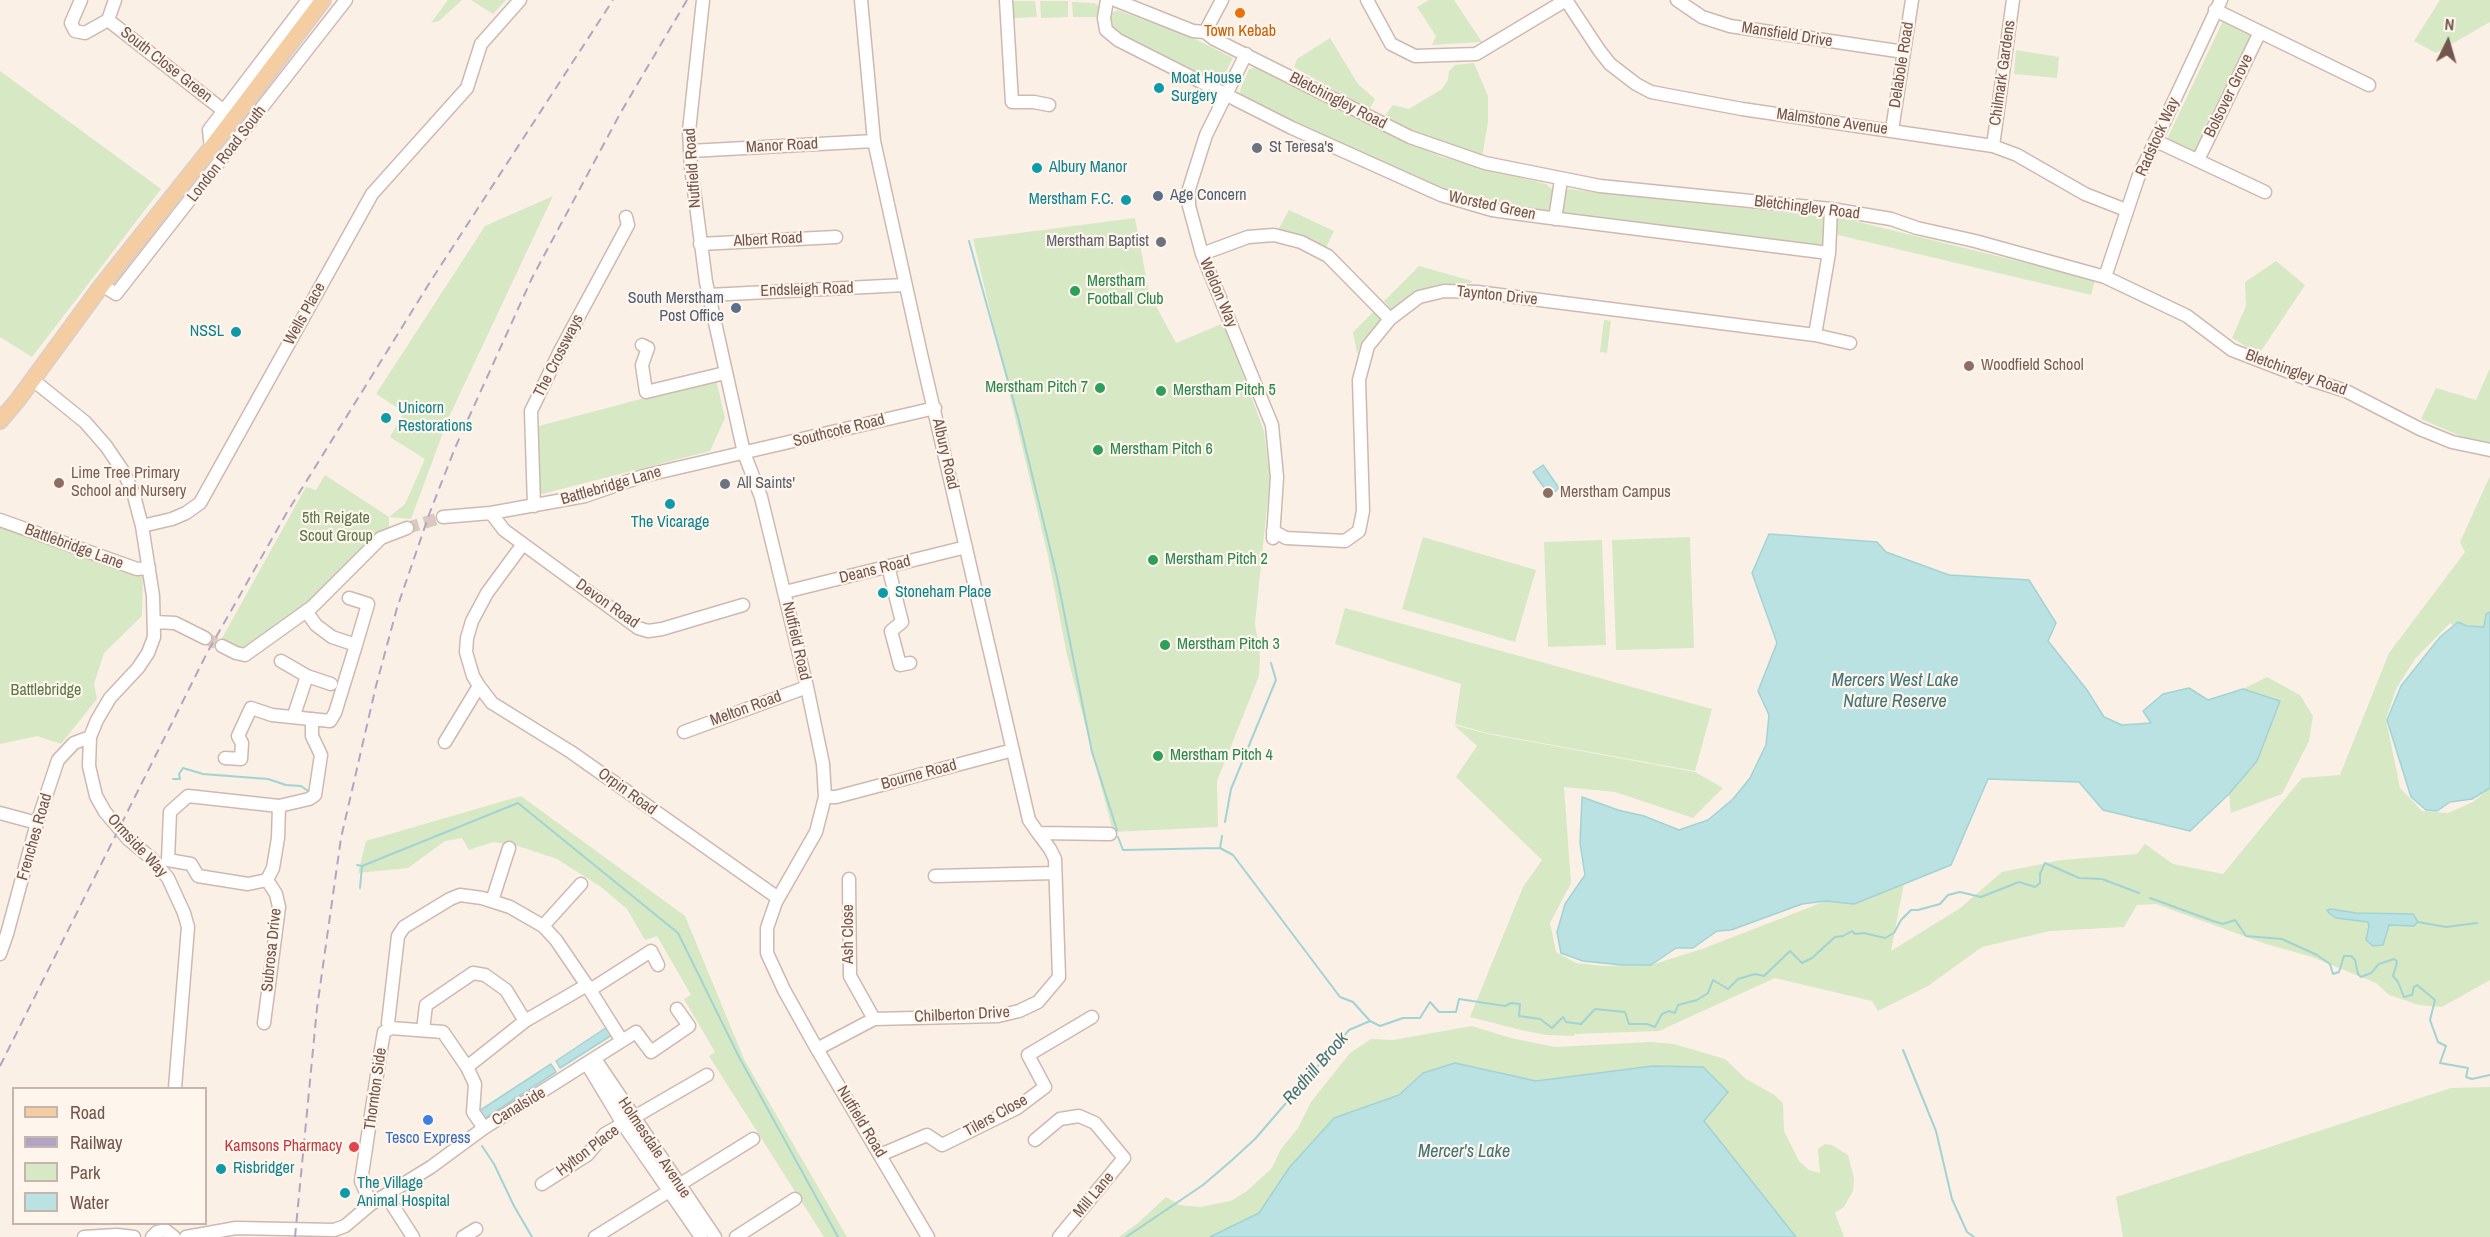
<!DOCTYPE html>
<html>
<head>
<meta charset="utf-8">
<style>
  body { margin:0 }
  #map { position:relative; width:2490px; height:1237px; overflow:hidden; background:#fbf0e6; font-family:"Archivo Narrow",sans-serif }
  canvas { display:block }
  .legend { position:absolute; left:12px; top:1087px; width:195px; height:138px; box-sizing:border-box; background:#fef5ec; border:2px solid #c6b5ac; margin:0; padding:8px 10px; list-style:none; font-size:18px; color:#72554c }
  .legend li { display:flex; align-items:center; gap:12px; height:30px }
  .legend b { width:30px; border:2px solid #c6b5ac }
  .north { position:absolute; left:2418px; top:12px; width:60px; height:60px; -webkit-text-stroke:4px #fef5ec; paint-order:stroke; rotate:5deg; font-size:16px; font-weight:700; line-height:24px; text-align:center; color:#72554c }
  .north::after { content:''; display:block; margin:auto; width:21px; height:27px; background:#72554c; clip-path:polygon(50% 0,100% 100%,50% 72%,0 100%) }
</style>
</head>
<body>
<div id="map">
<canvas width="2490" height="1237"></canvas>
<ul class="legend">
<li><b style="height:8px;background:#f5cda2"></b>Road</li>
<li><b style="height:8px;background:#b2a5c4"></b>Railway</li>
<li><b style="height:16px;background:#d7e8c5"></b>Park</li>
<li><b style="height:16px;background:#bbe2e3"></b>Water</li>
</ul>
<div class="north">N</div>
</div>
<script>
const ctx = document.querySelector('canvas').getContext('2d');
ctx.lineJoin = 'round';
function paint(path, color) { ctx.fillStyle = color; ctx.fill(path, 'evenodd'); }
const poly = rows => new Path2D(rows.map(r => 'M' + r).join(''));
function trace(path, color, width, dash) { ctx.strokeStyle = color; ctx.lineWidth = width; ctx.lineCap = dash ? 'butt' : 'round'; ctx.setLineDash(dash || []); ctx.stroke(path); }
function write(font, color, halo, rows, align = 'center') {
  ctx.font = font + ' "Archivo Narrow",sans-serif'; ctx.lineWidth = 4.5; ctx.setLineDash([]); ctx.textBaseline = 'middle'; ctx.strokeStyle = halo; ctx.fillStyle = color; for (const [text, x, y, turn = 0] of rows) {
    ctx.save(); ctx.translate(x, y); ctx.rotate((+turn || 0) * Math.PI / 180); ctx.textAlign = isNaN(turn) ? turn : align; if (halo) ctx.strokeText(text, 0, 0); ctx.fillText(text, 0, 0); ctx.restore();
  }
}
const green = poly([
  [448,0,462,0,439,21,431,23],
  [471,0,506,0,493,14],
  [1429,0,1454,0,1482,42,1432,45,1436,36,1417,7],
  [2440,0,2490,0,2490,22,2436,53,2414,41],
  [1012,1,1035,1,1037,17,1013,18],
  [1040,1,1068,1,1068,17,1041,18],
  [1072,2,1094,3,1099,6,1101,12,1097,17,1073,17],
  [1117,10,1189,36,1233,58,1220,83,1116,32,1110,23,1112,13],
  [2223,21,2253,35,2197,154,2166,141],
  [1330,38,1358,84,1375,99,1369,110,1294,67,1297,59],
  [2016,50,2059,57,2057,78,2014,74],
  [1474,63,1488,96,1488,122,1482,158,1408,132,1383,118,1393,105,1409,109,1442,89,1448,80,1449,71,1455,65],
  [1258,67,1395,136,1442,157,1546,184,1553,190,1552,210,1547,214,1493,206,1415,182,1241,96,1240,90,1249,69],
  [0,71,161,189,32,357,0,337],
  [1568,189,1827,217,1824,245,1820,248,1565,217,1561,212,1564,192],
  [553,196,448,419,411,519,389,517,389,530,300,613,242,651,221,640,306,487,316,490,325,475,389,517,405,504,425,459,390,437,404,412,376,394,485,226],
  [1289,210,1334,231,1325,250,1277,232],
  [1834,216,2095,280,2091,295,1834,234],
  [1135,218,1149,293,1176,343,1224,323,1264,431,1270,479,1255,623,1260,657,1259,676,1217,781,1218,827,1113,832,1067,655,1048,556,973,239],
  [2276,261,2305,285,2259,354,2232,338,2246,306,2245,282],
  [1419,266,1472,281,1471,283,1440,285,1413,293,1391,310,1384,301],
  [1375,310,1383,318,1361,344,1357,354,1353,332],
  [1604,320,1611,321,1607,353,1600,352],
  [2490,368,2490,443,2472,441,2421,419,2436,388,2476,400],
  [716,379,725,418,710,451,538,495,539,426],
  [2490,476,2490,612,2486,614,2484,627,2467,626,2458,622,2454,626,2450,623,2415,659,2396,689,2386,719,2400,788,2422,811,2448,813,2473,802,2490,788,2490,980,2442,1007,2419,1005,2389,995,2376,983,2312,957,2263,943,2156,904,2137,905,2124,927,2050,931,1982,947,1928,986,1878,1011,1872,1001,1775,978,1659,1031,1574,1034,1574,1036,1547,1035,1525,1031,1470,1017,1523,887,1542,860,1456,777,1477,746,1454,725,1488,734,1695,772,1723,788,1693,818,1615,792,1564,787,1571,883,1550,923,1556,952,1576,963,1604,966,1651,965,1702,949,1826,901,1854,904,1904,883,1891,951,1959,909,2002,872,2062,860,2137,854,2145,844,2173,864,2223,874,2302,778,2340,775,2389,653,2465,552,2460,542],
  [0,523,143,577,142,616,104,653,94,684,97,699,61,744,37,736,0,744],
  [1423,537,1536,570,1515,642,1402,609],
  [1690,537,1694,648,1616,650,1612,540],
  [1602,540,1606,645,1548,647,1544,542],
  [1345,608,1712,709,1695,771,1487,733,1455,724,1461,684,1335,644],
  [2267,677,2300,695,2313,716,2309,741,2282,794,2231,813,2229,794,2257,761,2280,701,2243,689],
  [521,796,685,916,744,1059,847,1237,824,1237,709,1056,715,1052,684,999,691,995,657,936,645,940,627,909,601,887,557,859,518,846,493,842,469,850,462,838,445,841,408,868,358,873,366,841],
  [1472,1026,1511,1038,1555,1047,1650,1042,1674,1044,1725,1059,1746,1079,1773,1094,1783,1103,1784,1131,1799,1161,1809,1170,1820,1173,1818,1149,1825,1144,1832,1145,1848,1155,1854,1178,1853,1191,1844,1207,1835,1213,1844,1237,1796,1237,1703,1121,1653,1066,1536,1081,1455,1063,1422,1073,1398,1095,1365,1107,1289,1168,1259,1213,1210,1237,1119,1237,1138,1223,1166,1197,1180,1205,1200,1207,1231,1201,1247,1191,1272,1168,1281,1149,1298,1128,1311,1102,1350,1053,1371,1039,1393,1040],
  [2490,1087,2490,1237,2123,1237,2116,1197,2451,1088]
]);
const water = poly([
  [1543,465,1559,488,1550,496,1533,472,1543,465],
  [1769,534,1877,542,1886,552,1949,575,2029,580,2056,623,2048,641,2087,690,2104,717,2122,725,2151,723,2143,711,2163,694,2189,688,2208,700,2243,689,2280,701,2257,761,2229,794,2190,831,2103,810,2079,782,1988,779,1951,865,1854,904,1826,901,1802,904,1731,930,1717,931,1693,948,1676,948,1651,965,1622,965,1583,961,1561,953,1557,932,1565,904,1585,875,1580,843,1582,797,1618,810,1644,816,1679,830,1708,820,1733,799,1750,778,1766,745,1769,715,1758,691,1777,643,1752,573,1769,534],
  [2490,612,2490,788,2472,799,2450,802,2437,811,2426,810,2411,797,2387,720,2401,686,2440,637,2458,622,2467,626,2484,627,2486,614,2490,612],
  [2331,909,2356,913,2413,914,2418,922,2414,926,2389,925,2383,945,2373,946,2366,940,2369,926,2368,922,2336,918,2329,913,2327,910,2331,909],
  [607,1027,612,1035,560,1068,556,1061,607,1027],
  [1455,1063,1536,1081,1653,1066,1703,1067,1728,1092,1704,1121,1796,1237,1210,1237,1259,1213,1289,1168,1334,1118,1399,1095,1423,1073,1455,1063],
  [551,1064,556,1072,484,1119,479,1111,551,1064]
]);
const stream = poly([
  [969,241,1018,417,1057,577,1092,752,1117,830],
  [173,779,180,779,179,774,183,768,203,774,268,779,286,785,301,786,308,791],
  [1225,822,1231,789,1276,680,1271,663],
  [1118,837,1123,850,1220,848,1233,855,1340,997,1353,1002,1370,1021,1380,1026,1403,1018,1420,1018,1430,1002,1439,1012,1456,1012,1459,999,1505,1006,1511,1003,1520,1004,1519,1016,1540,1019,1552,1028,1563,1017,1566,1022,1581,1024,1595,1009,1625,1012,1629,1024,1647,1024,1655,1027,1662,1014,1669,1011,1675,1013,1678,1005,1697,1000,1708,993,1713,980,1728,989,1738,979,1755,974,1764,976,1790,951,1802,963,1812,958,1835,937,1843,936,1852,931,1855,934,1864,933,1885,938,1894,933,1901,920,1911,910,1918,910,1940,904,1948,895,1960,892,1981,897,2019,882,2035,887,2040,883,2040,874,2045,863,2079,878,2102,879,2139,893],
  [1220,848,1222,836],
  [357,865,362,866,360,888],
  [362,866,518,803,678,933,739,1057,838,1237],
  [2150,898,2213,921,2223,924,2235,920,2246,936,2282,939,2317,955,2330,964,2333,974,2339,972,2344,956,2351,956,2355,960,2358,974,2361,977,2371,973,2379,964,2394,959,2397,961,2396,966,2393,976,2398,982,2404,997,2412,995,2414,987,2417,985,2435,1000,2430,1020,2438,1042,2446,1046,2440,1063,2468,1068,2466,1077,2472,1079,2490,1075],
  [2418,922,2446,927,2477,923],
  [1903,1050,1936,1131,1952,1199,1967,1232,1974,1237],
  [482,1146,494,1164,514,1206,532,1237],
  [1126,1237,1203,1185,1231,1161,1255,1139,1349,1030,1370,1021]
]);
const minorTunnel = poly([
  [407,528,443,517],
  [205,638,222,646]
]);
const minor = poly([
  [81,0,71,23,75,31,85,33,108,20,115,0],
  [703,0,689,131,691,167,706,282,744,453,761,497,807,687,823,764,825,797,816,832,776,902,767,928,767,953,784,990,817,1049,928,1237],
  [861,0,874,141,921,354,1029,820,1038,833,1110,834],
  [1006,0,1012,102,1034,102,1049,105],
  [1107,0,1104,18,1106,30,1118,40,1292,128,1441,195,1492,210,1543,217,1829,253,1831,209],
  [1115,0,1193,31,1205,32,1214,39,1410,137,1485,163,1600,186,1831,209,1891,219,1917,228,1975,241,2105,277,2187,316,2232,350,2302,377,2346,391,2420,429,2452,442,2490,450],
  [1367,0,1391,44,1415,56,1476,54,1566,0],
  [1566,0,1599,50,1610,64,1636,84,1651,92,1742,109,1993,146,2017,155,2085,194,2126,210],
  [1677,0,1702,17,1730,26,1904,52],
  [2215,10,2369,85],
  [108,20,224,111],
  [1205,32,1222,0],
  [1246,54,1206,135,1189,189,1189,206,1202,254,1272,425,1277,477,1273,538],
  [1892,130,1912,0],
  [2156,141,2265,192],
  [1993,146,2013,0],
  [211,148,209,130,308,0],
  [690,151,874,141],
  [2198,160,2260,32],
  [1555,219,1561,180],
  [700,244,836,237],
  [1202,254,1248,237,1274,235,1301,242,1328,256,1390,319],
  [2105,277,2138,178,2221,0],
  [102,285,116,294,346,0],
  [709,295,905,285],
  [1815,335,1829,253],
  [642,345,648,348,642,365,646,392,725,373],
  [33,380,85,422,106,446,123,471,133,492,142,526,153,596,154,637,148,653,138,668,110,698,97,720,90,737,89,766,96,796,105,812,128,839,151,858,168,878,184,913,188,927,175,1088],
  [534,506,531,411,560,351,628,225,626,217],
  [491,513,504,530,638,628,648,631,662,629,743,605],
  [443,517,491,513,585,496,643,476,935,408],
  [0,520,137,569,149,568],
  [142,526,172,519,186,513,200,503,372,194,467,88,481,44,520,0],
  [1273,531,1286,538,1345,541,1359,531,1363,511,1359,380,1368,346,1390,319,1419,297,1444,291,1477,292,1815,335,1850,343],
  [523,544,487,593,472,621,467,638,466,652,473,676,479,686,492,703,571,752,778,898],
  [888,566,902,622,891,631,900,665,910,663],
  [785,592,966,547],
  [349,598,368,604,356,645],
  [155,622,175,623,205,638],
  [222,646,236,653,245,655,312,607,381,538,407,528],
  [281,661,307,676,331,684],
  [294,715,307,676],
  [684,732,807,687],
  [445,742,479,686],
  [225,758,241,759,242,743,238,736,251,708,272,715,330,721,335,713,356,645,332,637,316,625,306,611],
  [825,797,836,797,1013,750],
  [279,806,278,838,273,868,267,880,248,884,198,876,191,864,168,860,170,812,188,796,279,806,309,799,315,795,321,755,312,736,312,719],
  [0,813,37,823],
  [935,876,1055,873],
  [849,879,850,976,874,1019],
  [492,901,509,848],
  [543,926,581,884],
  [0,954,7,934,37,823,58,760,74,743,90,737],
  [264,1023,279,907,276,894,267,880],
  [391,1028,388,1023,398,936,404,927,450,899,460,895,482,898,510,907,543,926,556,940,590,990],
  [423,1030,426,1005,473,973,485,975,506,990,525,1021],
  [622,1041,590,990,651,951,658,965],
  [817,1049,874,1019,998,1016,1019,1011,1038,1002,1059,977,1055,859,1050,849,1038,833],
  [595,1059,715,1237],
  [587,1064,623,1124,701,1237],
  [467,1067,525,1021,587,985],
  [1035,1140,1060,1119,1079,1116,1095,1123,1124,1158,1059,1237],
  [880,1155,927,1135,942,1145,1017,1108,1045,1087,1028,1055,1092,1017],
  [542,1184,587,1155,605,1134,707,1075],
  [386,1195,413,1237],
  [371,1204,361,1181,380,1055,384,1032,391,1028,443,1032,467,1067,475,1084,473,1112,484,1128],
  [84,1237,117,1235,134,1237],
  [152,1237,157,1232,165,1230,174,1237],
  [186,1237,236,1228,334,1230,345,1226,371,1204,431,1167,484,1128,636,1032,651,1052,689,1026,677,1009],
  [463,1237,476,1229],
  [595,1237,753,1139],
  [736,1237,795,1199]
]);
const major = poly([
  [0,421,17,401,102,285,211,148,323,0]
]);
const rail = poly([
  [0,1066,207,653,286,514,432,279,613,0],
  [295,1237,317,1008,341,838,376,686,397,608,430,512,455,448,532,278,621,112,687,0]
]);
const markers = [
  [1240,13,6,"#e8710a"],
  [1159,88,6,"#0f9aa8"],
  [1257,148,6,"#6b7280"],
  [1037,168,6,"#0f9aa8"],
  [1158,196,6,"#5c6f8a"],
  [1126,200,6,"#0f9aa8"],
  [1161,242,6,"#6b7280"],
  [1075,291,6,"#2e9e5b"],
  [736,308,6,"#5c6f8a"],
  [236,332,6,"#0f9aa8"],
  [1969,366,6,"#8d6e63"],
  [1100,388,6,"#2e9e5b"],
  [1161,391,6,"#2e9e5b"],
  [386,418,6,"#0f9aa8"],
  [1098,450,6,"#2e9e5b"],
  [59,483,6,"#8d6e63"],
  [725,484,6,"#6b7280"],
  [1548,493,6,"#8d6e63"],
  [670,504,6,"#0f9aa8"],
  [1153,560,6,"#2e9e5b"],
  [883,593,6,"#0f9aa8"],
  [1165,645,6,"#2e9e5b"],
  [1158,756,6,"#2e9e5b"],
  [428,1120,6,"#3f7fe0"],
  [354,1147,6,"#e0444e"],
  [221,1169,6,"#0f9aa8"],
  [345,1193,6,"#0f9aa8"]
];
const foodNames = [
  ["Town Kebab",1240,32]
];
const streetNames = [
  ["Mansfield Drive",1787,35,9],
  ["South Close Green",166,65,38],
  ["Delabole Road",1902,65,-81],
  ["Chilmark Gardens",2003,73,-82],
  ["Bolsover Grove",2229,96,-64],
  ["Bletchingley Road",1338,101,27],
  ["Malmstone Avenue",1832,122,8],
  ["Radstock Way",2158,137,-66],
  ["Manor Road",782,146,-3],
  ["London Road South",227,154,-52],
  ["Nutfield Road",693,168,-94],
  ["Worsted Green",1492,206,12],
  ["Bletchingley Road",1807,208,7],
  ["Albert Road",768,240,-3],
  ["Endsleigh Road",807,290,-2],
  ["Weldon Way",1218,293,67],
  ["Taynton Drive",1497,296,6],
  ["Wells Place",305,314,-61],
  ["The Crossways",559,356,-63],
  ["Bletchingley Road",2296,373,20],
  ["Southcote Road",839,431,-14],
  ["Albury Road",945,454,77],
  ["Battlebridge Lane",611,486,-16],
  ["Battlebridge Lane",74,547,20],
  ["Deans Road",875,570,-14],
  ["Devon Road",607,604,35],
  ["Nutfield Road",796,641,77],
  ["Melton Road",746,709,-20],
  ["Bourne Road",919,775,-15],
  ["Orpin Road",627,792,36],
  ["Frenches Road",35,837,-74],
  ["Ormside Way",137,846,47],
  ["Ash Close",849,934,-90],
  ["Subrosa Drive",272,950,-84],
  ["Chilberton Drive",962,1015,-3],
  ["Thornton Side",376,1089,-82],
  ["Canalside",519,1107,-31],
  ["Tilers Close",996,1116,-29],
  ["Nutfield Road",861,1122,59],
  ["Holmesdale Avenue",654,1148,56],
  ["Hylton Place",588,1151,-37],
  ["Mill Lane",1094,1195,-50]
];
const cultureNames = [
  ["Moat House",1171,79],
  ["Surgery",1171,97],
  ["Albury Manor",1049,168],
  ["Merstham F.C.",1114,200,"right"],
  ["NSSL",224,332,"right"],
  ["Unicorn",398,409],
  ["Restorations",398,427],
  ["The Vicarage",670,523,"center"],
  ["Stoneham Place",895,593],
  ["Risbridger",233,1169],
  ["The Village",357,1184],
  ["Animal Hospital",357,1202]
];
const worshipNames = [
  ["St Teresa's",1269,148],
  ["Merstham Baptist",1149,242,"right"],
  ["All Saints'",737,484]
];
const serviceNames = [
  ["Age Concern",1170,196],
  ["South Merstham",724,299,"right"],
  ["Post Office",724,317,"right"]
];
const leisureNames = [
  ["Merstham",1087,282],
  ["Football Club",1087,300],
  ["Merstham Pitch 7",1088,388,"right"],
  ["Merstham Pitch 5",1173,391],
  ["Merstham Pitch 6",1110,450],
  ["Merstham Pitch 2",1165,560],
  ["Merstham Pitch 3",1177,645],
  ["Merstham Pitch 4",1170,756]
];
const educationNames = [
  ["Woodfield School",1981,366],
  ["Lime Tree Primary",71,474],
  ["School and Nursery",71,492],
  ["Merstham Campus",1560,493]
];
const parkNames = [
  ["5th Reigate",336,519],
  ["Scout Group",336,537],
  ["Battlebridge",46,691]
];
const shopNames = [
  ["Tesco Express",428,1139]
];
const healthNames = [
  ["Kamsons Pharmacy",342,1147]
];
const waterNames = [
  ["Mercers West Lake",1895,681],
  ["Nature Reserve",1895,702],
  ["Redhill Brook",1316,1069,-49],
  ["Mercer's Lake",1464,1152]
];
paint(green, '#d7e8c5');
paint(water, '#bbe2e3');
trace(water, '#a2d3d4', 1.5);
trace(stream, '#a2d3d4', 2);
trace(minorTunnel, '#d9c9c0', 12, [12, 6]);
trace(minor, '#ceb9b0', 15);
trace(major, '#d8cfcd', 18);
trace(minor, '#fff', 12);
trace(major, '#f5cda2', 15);
trace(rail, '#b2a5c4', 2, [9, 6]);
for (const [x, y, r, color] of markers) { const dot = new Path2D(); dot.arc(x, y, r, 0, 2 * Math.PI); ctx.fillStyle = color; ctx.fill(dot); trace(dot, '#fef5ec', 2); }
write('16px', '#c56008', '#fef5ec', foodNames);
write('16px', '#72554c', '#fef5ec', streetNames);
write('16px', '#0d838f', '#fef5ec', cultureNames, 'left');
write('16px', '#5b616d', '#fef5ec', worshipNames, 'left');
write('16px', '#4e5e75', '#fef5ec', serviceNames, 'left');
write('16px', '#27864d', '#fef5ec', leisureNames, 'left');
write('16px', '#785e54', '#fef5ec', educationNames, 'left');
write('16px', '#5a7845', '#fef5ec', parkNames);
write('16px', '#366cbe', '#fef5ec', shopNames);
write('16px', '#be3a42', '#fef5ec', healthNames, 'right');
write('italic 18px', '#417477', '#fef5ec', waterNames);
</script>
</body>
</html>
